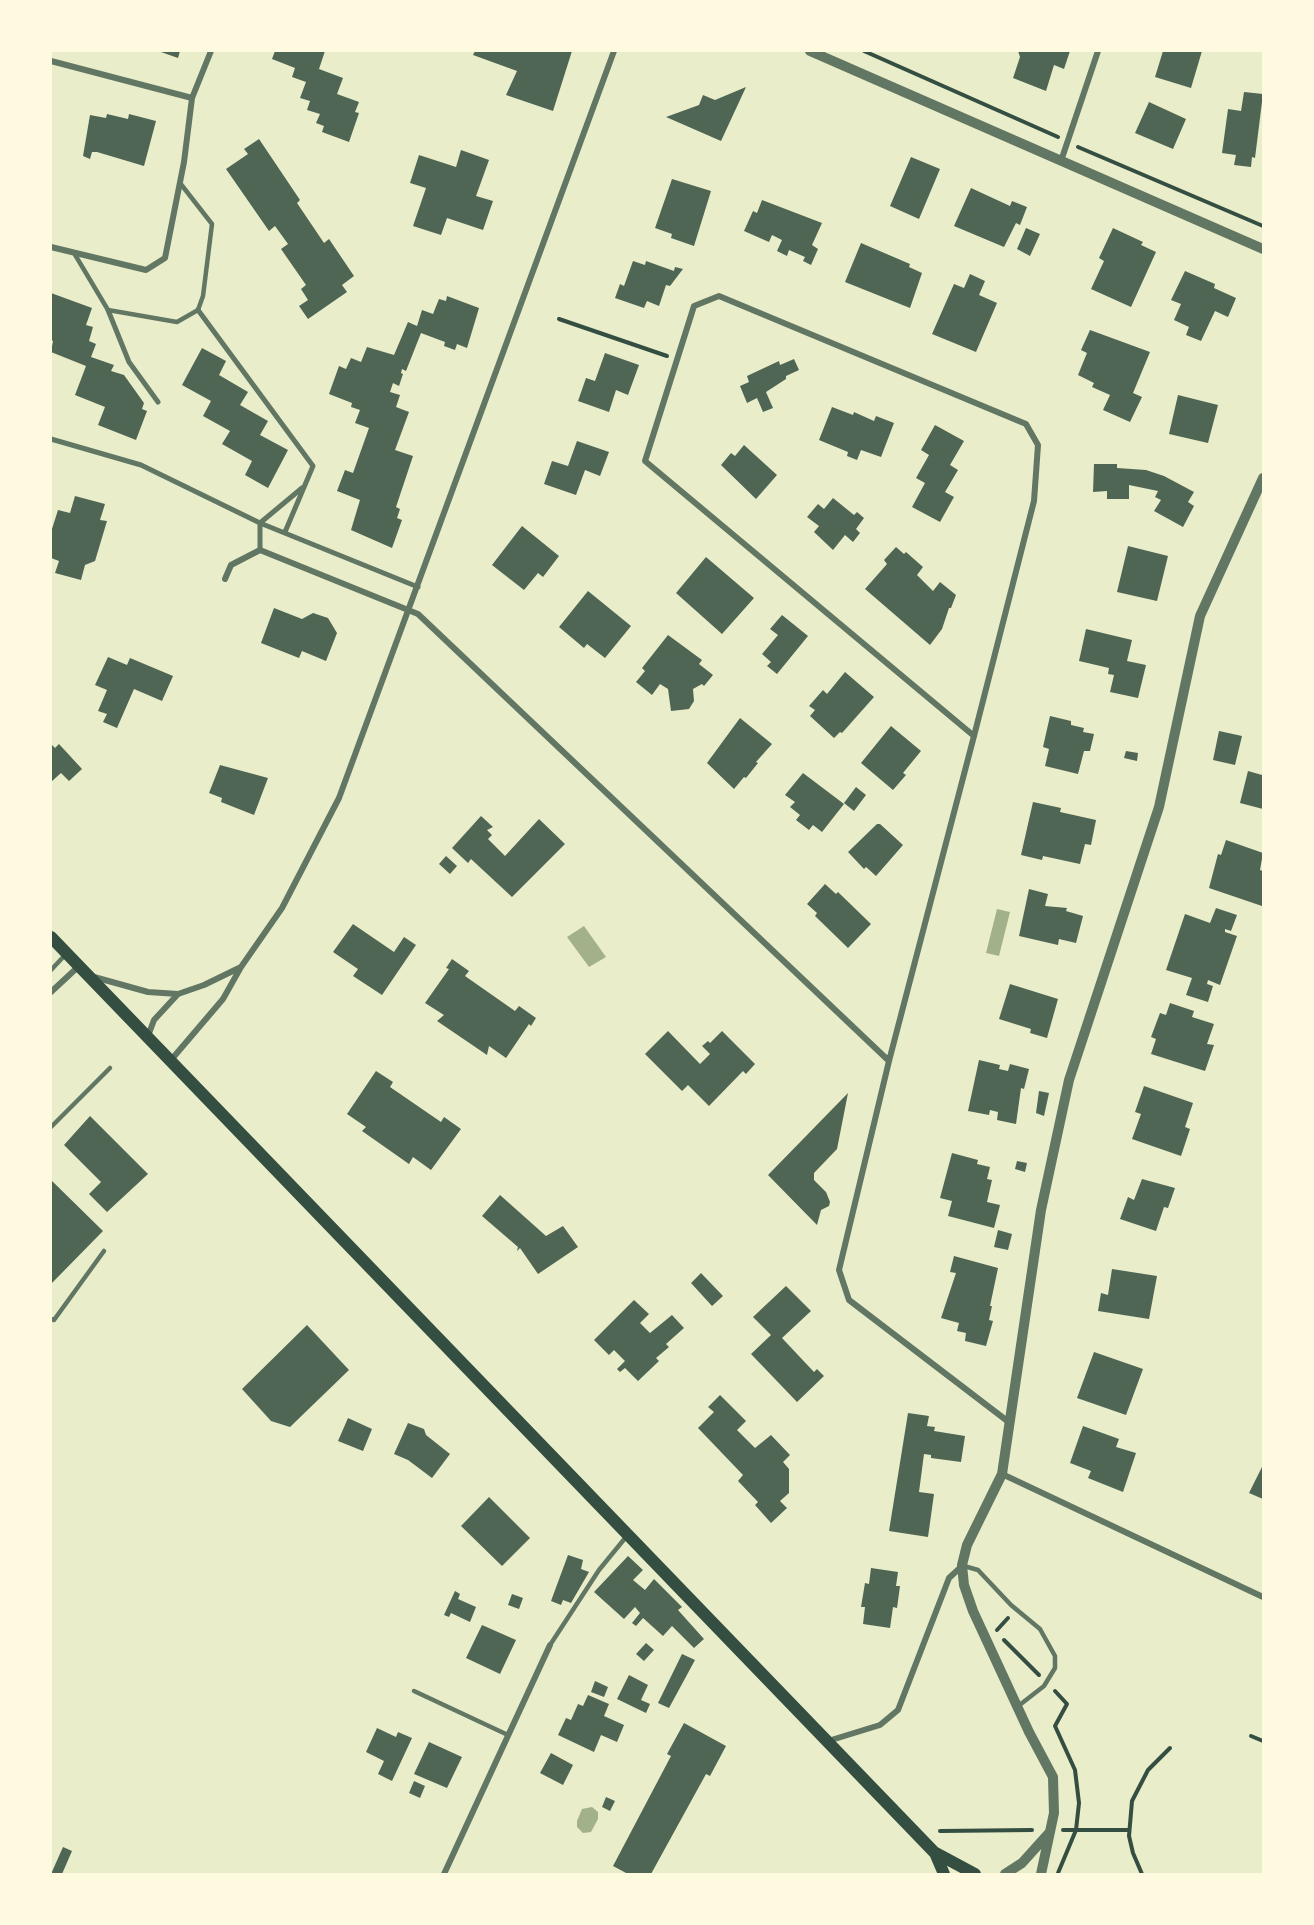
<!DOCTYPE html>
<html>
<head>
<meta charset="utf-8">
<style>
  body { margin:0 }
  #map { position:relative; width:1314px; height:1925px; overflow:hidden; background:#e9edc9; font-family:Helvetica,sans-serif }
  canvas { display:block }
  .frame { position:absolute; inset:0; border:52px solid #fefae0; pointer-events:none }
</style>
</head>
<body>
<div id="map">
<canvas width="1314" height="1925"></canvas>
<div class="frame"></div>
</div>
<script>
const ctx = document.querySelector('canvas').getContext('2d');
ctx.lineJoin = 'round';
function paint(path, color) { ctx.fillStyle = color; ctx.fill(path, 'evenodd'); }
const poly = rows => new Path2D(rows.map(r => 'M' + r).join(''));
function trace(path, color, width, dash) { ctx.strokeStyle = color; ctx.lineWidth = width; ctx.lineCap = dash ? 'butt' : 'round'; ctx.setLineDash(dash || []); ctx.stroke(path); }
const water = poly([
  [997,909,1010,912,999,956,986,953],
  [584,926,606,957,589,967,567,937],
  [592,1807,598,1812,598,1819,591,1832,583,1833,577,1827,577,1821,582,1809]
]);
const building = poly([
  [158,51,180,51,178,58],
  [275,51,325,51,319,69,343,78,337,94,359,102,355,112,359,113,349,142,322,132,324,126,316,123,320,114,307,110,310,101,300,98,306,82,292,77,295,68,272,59],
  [475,51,572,51,553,111,506,95,517,71,473,55],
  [1018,51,1070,51,1064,69,1054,65,1046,91,1013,78,1020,57],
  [1163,51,1202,51,1191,88,1155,77],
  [746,87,721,141,666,117,699,105,703,95,715,100],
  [1244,92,1263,94,1255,158,1252,157,1251,167,1234,165,1236,155,1222,153,1228,109,1241,111],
  [1149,102,1186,119,1173,149,1135,133],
  [107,114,128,119,129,114,156,121,144,166,97,152,92,152,90,159,83,156,90,115,106,118],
  [259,139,300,200,297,203,324,243,329,239,354,276,342,285,347,292,308,319,299,306,308,300,301,289,306,285,281,249,288,244,275,226,269,231,226,169,248,154,244,149],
  [461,150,489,160,476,196,493,201,483,230,447,218,441,235,413,226,426,188,410,183,419,155,456,167],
  [911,157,940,169,919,219,890,206],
  [672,179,711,191,694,246,671,238,672,234,655,228],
  [971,188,1010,206,1012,201,1027,207,1020,225,1016,223,1004,247,954,226],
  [762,200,822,223,812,245,818,249,811,265,803,261,805,257,789,250,787,256,777,251,782,240,772,235,769,242,744,231,753,211,757,213],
  [1026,228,1040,234,1030,256,1017,249],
  [1113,228,1143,242,1141,245,1156,252,1131,307,1091,289,1104,261,1099,258],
  [861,243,910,264,909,267,922,273,910,308,845,282],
  [633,261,645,265,646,261,674,271,675,267,683,269,670,286,666,285,659,306,647,301,644,308,615,298,620,284,624,286],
  [1185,271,1215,284,1214,288,1236,298,1228,317,1215,311,1201,341,1186,335,1189,327,1174,320,1181,304,1171,300],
  [970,274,985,281,979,295,997,303,976,352,932,334,954,284,964,288],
  [51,293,92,308,86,325,93,327,89,341,96,344,91,357,114,365,111,371,124,375,144,403,142,409,147,411,136,440,98,425,105,407,75,395,86,366,51,352,53,341,51,340],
  [447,296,479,308,467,348,457,344,455,350,444,346,445,342,421,333,406,371,402,369,401,373,403,374,399,386,393,383,390,392,400,395,396,407,409,412,395,450,413,456,396,507,400,509,397,518,402,520,392,548,351,530,360,500,337,491,345,470,353,473,369,428,355,423,360,410,351,407,352,403,329,394,339,366,346,369,351,358,361,362,367,347,394,355,408,322,417,326,422,310,433,314,439,299,446,301],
  [1090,330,1150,352,1133,393,1142,397,1130,422,1103,410,1110,395,1092,387,1094,383,1078,375,1087,353,1081,350],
  [202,348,226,361,219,375,248,392,240,405,268,421,260,435,288,450,268,488,245,475,252,461,222,444,230,431,203,416,211,401,182,385],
  [605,353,639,365,628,395,616,390,609,412,578,401,586,378,595,381],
  [794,359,799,370,786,376,786,379,766,392,773,408,763,412,757,398,747,403,740,386,749,382,747,376,779,361,780,365],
  [1178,395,1218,405,1208,443,1169,434],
  [832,407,853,415,854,412,874,421,876,416,894,423,881,457,861,450,857,460,847,456,848,452,819,440],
  [935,425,964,441,950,465,958,470,945,492,954,497,940,522,912,507,925,483,916,478,929,455,921,450],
  [577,441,609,452,600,476,585,470,576,495,544,484,552,461,568,466],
  [744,445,777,475,756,499,721,465,731,453,735,456],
  [1094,464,1117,464,1117,468,1146,470,1164,476,1194,492,1188,502,1194,506,1183,527,1154,511,1161,500,1155,497,1158,491,1129,485,1129,499,1107,499,1107,491,1093,492],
  [75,496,105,504,100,520,107,521,95,561,85,565,81,580,55,573,59,561,51,558,51,532,58,510,70,513],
  [833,498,854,515,857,512,864,518,856,529,860,533,853,542,845,535,833,550,814,532,819,526,807,517,818,504,824,509],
  [522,526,559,556,543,577,538,573,524,590,492,565],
  [1128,546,1168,556,1157,601,1117,592],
  [896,547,904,554,906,552,923,567,917,575,933,591,940,582,956,595,951,608,949,608,942,629,930,645,865,589,887,564,884,560],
  [706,557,754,598,722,634,676,593],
  [588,591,631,626,605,658,587,644,584,648,559,627],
  [274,608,302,619,313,613,328,618,337,633,326,661,302,651,299,658,261,643],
  [782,615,808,636,777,674,767,666,771,662,762,654,778,635,770,629],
  [1086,629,1132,640,1127,661,1146,665,1138,698,1110,692,1114,675,1108,674,1109,668,1079,661],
  [668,635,702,660,699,664,713,675,704,686,702,684,693,689,694,701,689,709,671,711,668,689,660,684,652,695,636,682,645,671,642,668],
  [108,657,127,665,130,658,173,676,162,701,134,689,117,728,103,722,107,714,98,711,107,690,95,685],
  [845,672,874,697,842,733,840,732,834,738,810,716,815,710,809,706,823,690,827,694],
  [1050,716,1071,721,1071,725,1084,728,1083,732,1094,734,1090,751,1084,751,1078,774,1045,766,1049,749,1043,747],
  [740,718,772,744,756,762,758,763,746,778,744,777,734,789,707,763],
  [891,726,921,751,903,773,906,775,893,790,861,763],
  [1219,731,1242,736,1235,765,1213,760],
  [51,744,55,748,59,744,82,769,69,781,61,773,51,782],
  [1126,751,1138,753,1137,761,1124,758],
  [220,765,268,778,254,815,221,802,222,798,209,793],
  [1248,771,1262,775,1263,809,1240,803],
  [803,773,844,804,822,832,813,825,809,830,796,820,800,815,790,807,795,802,785,795],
  [856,787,866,795,854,811,844,803],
  [1033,802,1061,808,1060,812,1096,820,1091,845,1085,844,1080,864,1043,856,1042,860,1021,855],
  [481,816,493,827,487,830,492,835,488,839,505,856,539,819,565,844,512,897,471,859,468,863,452,848],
  [877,824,880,824,903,845,876,876,866,867,864,869,848,852],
  [1226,840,1263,853,1260,870,1263,871,1262,906,1209,888,1218,854,1221,855],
  [446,856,457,866,450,874,439,864],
  [825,884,836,894,838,892,871,924,848,948,815,916,817,913,807,904],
  [1029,889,1048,894,1045,906,1067,908,1066,911,1083,916,1076,943,1059,939,1058,945,1019,936],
  [1216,908,1237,915,1231,931,1225,929,1225,932,1237,936,1220,985,1208,980,1207,984,1213,986,1208,1002,1186,995,1192,978,1166,970,1185,914,1210,923],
  [353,924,394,952,404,937,416,945,382,995,353,976,358,969,333,952],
  [452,959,469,971,465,976,515,1011,519,1006,536,1018,531,1026,529,1024,506,1058,489,1046,487,1055,437,1021,444,1015,425,1003,449,969,446,968],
  [1010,984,1058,999,1047,1038,1030,1033,1031,1029,999,1019],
  [1170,1003,1194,1011,1192,1017,1214,1024,1207,1044,1214,1045,1205,1071,1151,1054,1156,1039,1151,1037,1160,1013,1166,1015],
  [668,1031,700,1064,710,1054,702,1046,708,1041,710,1043,722,1031,755,1064,746,1074,743,1071,709,1106,688,1085,682,1091,645,1054],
  [979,1060,1000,1065,999,1069,1008,1071,1010,1064,1029,1069,1024,1089,1021,1088,1016,1124,997,1120,998,1112,990,1110,989,1115,968,1111],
  [376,1071,393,1082,390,1087,441,1122,444,1117,461,1129,431,1170,413,1157,409,1164,362,1131,366,1127,347,1114],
  [1144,1086,1193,1103,1185,1127,1190,1129,1181,1156,1132,1139,1141,1114,1135,1112],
  [1039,1091,1049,1093,1044,1116,1036,1113],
  [848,1093,837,1149,814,1173,814,1180,826,1192,830,1202,829,1206,821,1210,817,1225,768,1175],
  [90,1116,148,1174,107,1212,89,1194,101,1182,64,1145],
  [952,1153,978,1160,977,1164,990,1167,987,1179,992,1180,987,1202,1000,1205,994,1228,948,1216,952,1201,940,1198],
  [1017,1161,1027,1163,1025,1172,1015,1169],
  [1142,1179,1175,1188,1168,1208,1164,1207,1156,1231,1120,1219,1128,1197,1134,1200],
  [51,1180,103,1231,51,1284],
  [500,1195,546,1236,563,1226,578,1247,538,1274,520,1248,517,1251,518,1247,482,1216],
  [998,1230,1012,1234,1008,1250,994,1247],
  [954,1256,998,1268,990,1306,992,1306,989,1320,993,1321,986,1346,965,1341,966,1333,957,1331,959,1323,941,1318,956,1273,950,1272],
  [1112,1269,1157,1276,1149,1319,1098,1311,1101,1293,1108,1295],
  [701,1273,723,1296,712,1306,691,1283],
  [786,1286,811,1311,782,1338,814,1372,817,1369,824,1376,797,1402,751,1354,771,1335,753,1317],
  [634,1300,649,1314,640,1323,650,1333,672,1315,684,1328,666,1344,669,1347,656,1358,659,1361,638,1381,625,1368,620,1372,617,1369,625,1361,614,1350,609,1355,594,1340],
  [307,1325,349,1370,290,1427,271,1421,242,1389],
  [1094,1352,1143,1369,1126,1415,1077,1398],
  [720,1395,746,1421,737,1430,755,1448,771,1435,790,1455,783,1462,789,1469,789,1493,780,1501,787,1508,771,1523,755,1505,758,1502,738,1481,743,1475,698,1428,714,1412,708,1407],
  [908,1413,929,1416,927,1426,935,1427,934,1431,965,1436,961,1462,931,1458,931,1455,924,1454,919,1492,934,1494,928,1537,889,1531],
  [348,1418,372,1429,363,1451,338,1441],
  [408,1423,424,1429,426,1435,450,1454,432,1478,408,1460,394,1454],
  [1083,1426,1119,1439,1116,1447,1136,1453,1123,1492,1088,1478,1091,1471,1070,1463],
  [1263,1465,1263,1499,1249,1493],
  [489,1497,530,1538,502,1566,461,1526],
  [568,1555,583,1560,581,1569,589,1572,571,1603,563,1600,561,1605,551,1601],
  [628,1556,643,1570,633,1580,645,1590,654,1579,682,1607,678,1610,704,1639,694,1648,672,1626,663,1636,643,1618,636,1626,632,1623,640,1613,635,1607,624,1619,594,1592],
  [871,1568,898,1572,896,1586,900,1586,897,1608,893,1607,890,1628,863,1624,865,1607,861,1607,865,1583,869,1584],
  [455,1591,460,1594,458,1599,476,1607,470,1622,451,1613,449,1617,444,1615],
  [512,1594,523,1598,519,1609,508,1605],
  [482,1625,516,1640,500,1674,466,1658],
  [646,1643,654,1650,644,1661,636,1654],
  [682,1654,695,1660,669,1708,658,1703],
  [629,1675,648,1685,641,1700,650,1704,646,1713,617,1699],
  [595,1681,608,1687,604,1697,591,1692],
  [588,1695,609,1704,604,1716,624,1725,617,1742,601,1735,594,1752,558,1735,566,1718,571,1720,578,1704,583,1706],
  [684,1723,726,1746,710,1776,706,1774,651,1874,628,1874,613,1866,671,1756,667,1754],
  [377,1728,396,1737,398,1732,412,1738,392,1781,378,1774,384,1761,366,1752],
  [429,1742,462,1757,447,1788,414,1774],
  [551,1753,573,1765,563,1785,540,1773],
  [414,1781,425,1786,420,1798,409,1793],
  [606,1797,615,1801,610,1811,602,1807],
  [63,1847,72,1851,62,1874,51,1874]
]);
const path = poly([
  [864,51,1058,137],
  [1078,147,1263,226],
  [559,319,667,356],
  [997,1630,1008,1618],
  [1004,1640,1039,1675],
  [1055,1691,1067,1704,1055,1726,1075,1770,1079,1803,1076,1830,1058,1873],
  [1251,1736,1263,1741],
  [1063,1830,1129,1830],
  [940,1831,1032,1830],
  [1142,1874,1133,1853,1129,1836,1132,1801,1148,1770,1170,1748]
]);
const service = poly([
  [74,253,108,310,177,322,198,310,203,296,212,224,180,183],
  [51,970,66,954],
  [51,1127,110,1068],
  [51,1319,54,1320,104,1251],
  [964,1566,978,1570,1011,1605,1040,1629,1055,1656,1055,1668,1044,1686,1017,1707],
  [550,1645,599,1570,626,1537],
  [414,1691,508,1735]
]);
const pedestrian = poly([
  [108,310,129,362,158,402],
  [198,310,313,466,285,532],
  [51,439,141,465,260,523,260,550],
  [260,523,418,587],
  [260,523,302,488]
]);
const minor = poly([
  [51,61,192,98],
  [1061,161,1098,51],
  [51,247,146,270,165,258,184,162,192,98,211,51],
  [225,579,231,565,260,550,418,614,889,1061],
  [974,736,645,461,694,306,719,296,1026,424,1038,445,1034,501,974,736,889,1061,839,1270,849,1300,1010,1423],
  [94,977,148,992,178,994],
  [51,992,79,966],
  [148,1036,154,1020,178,994,204,985,241,967,282,908,339,798,614,51],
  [171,1060,223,999,241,967],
  [1002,1474,1263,1597],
  [828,1741,880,1725,898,1710,949,1578,962,1566],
  [444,1874,550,1645]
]);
const tertiary = poly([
  [810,51,1263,249],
  [1005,1874,1022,1863,1049,1833],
  [1041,1874,1054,1813,1053,1777,1029,1732,973,1611,964,1585,962,1565,967,1545,1002,1474,1041,1210,1069,1080,1159,807,1200,616,1263,478]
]);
const secondary = poly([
  [51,937,934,1852,975,1874],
  [935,1853,944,1874]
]);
paint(water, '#a3b18a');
paint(building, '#4f6655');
trace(path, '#344e41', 4);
trace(service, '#617663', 4.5);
trace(pedestrian, '#617663', 5);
trace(minor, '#617663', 6);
trace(tertiary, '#617663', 10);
trace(secondary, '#344e41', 12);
</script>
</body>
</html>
